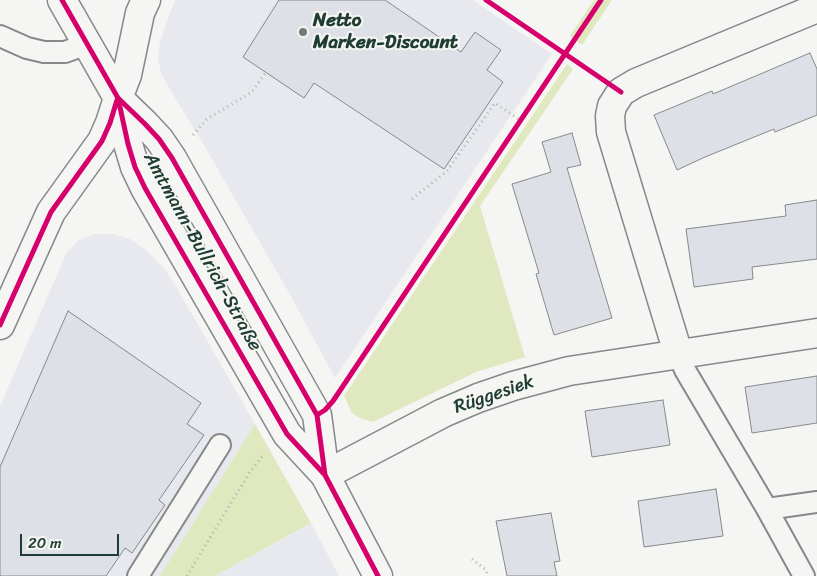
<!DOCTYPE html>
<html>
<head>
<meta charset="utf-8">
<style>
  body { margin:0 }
  #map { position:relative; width:817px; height:576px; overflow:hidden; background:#f5f5f3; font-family:Sriracha,sans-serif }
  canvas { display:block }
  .scale { position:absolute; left:20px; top:534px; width:99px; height:22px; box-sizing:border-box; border:2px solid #1f3d34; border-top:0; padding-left:6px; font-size:15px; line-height:18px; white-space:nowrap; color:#1f3d34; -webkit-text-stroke:4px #f6f6f2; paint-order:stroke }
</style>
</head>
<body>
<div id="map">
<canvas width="817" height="576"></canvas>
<div class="scale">20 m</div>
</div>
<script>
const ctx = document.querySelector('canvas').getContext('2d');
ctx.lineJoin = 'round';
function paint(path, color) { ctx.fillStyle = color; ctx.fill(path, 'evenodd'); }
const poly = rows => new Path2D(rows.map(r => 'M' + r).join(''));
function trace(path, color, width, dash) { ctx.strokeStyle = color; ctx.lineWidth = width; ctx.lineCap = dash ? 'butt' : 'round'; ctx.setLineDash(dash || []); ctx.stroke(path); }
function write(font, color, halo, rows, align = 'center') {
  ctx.font = font + ' Sriracha,sans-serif'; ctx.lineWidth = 4; ctx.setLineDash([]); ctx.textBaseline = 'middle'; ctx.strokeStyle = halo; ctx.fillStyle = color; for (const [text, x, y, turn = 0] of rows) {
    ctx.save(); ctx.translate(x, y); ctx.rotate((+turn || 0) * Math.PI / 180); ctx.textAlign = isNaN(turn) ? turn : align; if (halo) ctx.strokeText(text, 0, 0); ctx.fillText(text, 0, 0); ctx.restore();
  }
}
const built = poly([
  [175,0,473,0,552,54,335,378,288,291,205,147,169,88,161,73,158,59,160,41],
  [95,234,113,234,130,239,146,250,164,268,177,288,255,424,160,576,0,576,0,406,67,252,79,240],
  [311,523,339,576,215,576,303,528]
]);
const green = poly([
  [594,0,612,0,582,45,570,36],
  [567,64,573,69,480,206,525,357,476,372,373,422,360,418,352,413,344,396],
  [255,424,311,523,215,576,160,576]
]);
const building = poly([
  [279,0,385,0,461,52,475,32,501,50,487,70,503,82,444,169,314,83,304,98,243,57,279,0],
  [810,53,817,69,817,115,775,132,774,129,705,157,677,170,654,115,712,91,713,94,810,53],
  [572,133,581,165,567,168,612,318,554,335,536,274,539,273,512,184,551,172,542,142,572,133],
  [817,200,817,259,752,267,753,279,694,287,686,229,786,216,785,205,817,200],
  [68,311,201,403,187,424,204,435,159,500,165,505,132,553,125,548,106,576,0,576,0,467,68,311],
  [817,376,817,423,752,433,745,387,817,376],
  [663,400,670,445,592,457,585,411,663,400],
  [716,489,723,536,644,547,638,501,716,489],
  [551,513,560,561,554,562,557,576,507,576,496,521,551,513]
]);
const path = poly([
  [193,135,207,119,252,92,266,72],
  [412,199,447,171,495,103,520,120],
  [472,559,486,570,488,576],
  [187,576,229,506,250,472,264,454]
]);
const service = poly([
  [0,36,27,48,44,52,65,52,87,44],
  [678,353,685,370,767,509,804,576],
  [767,509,817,502],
  [138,576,220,445]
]);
const minor = poly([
  [118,98,127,75,140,13,146,0],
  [678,353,611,132,610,116,612,106,621,92,636,83,817,8],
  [325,475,443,413,478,398,513,386,569,371,817,333]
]);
const tertiary = poly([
  [118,98,128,144,135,167,145,188,287,434,325,475,378,576],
  [118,98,145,124,159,139,172,158,317,415,325,475]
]);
const secondary = poly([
  [0,325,51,212,102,141,110,123,118,98,62,0]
]);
const cycleway = poly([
  [62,0,118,98,145,124,159,139,172,158,317,415,325,475],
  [486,0,621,92],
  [118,98,128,144,135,167,145,188,287,434,325,475,378,576],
  [0,325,51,212,102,141,110,123,117,100],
  [317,415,325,410,333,401,601,0]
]);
const markers = [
  [303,32,5,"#6a7d77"]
];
const poiNames = [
  ["Netto",313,21],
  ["Marken-Discount",313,43]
];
const streetNames = [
  ["Amtmann-Bullrich-Straße",202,252,61],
  ["Rüggesiek",494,395,-19]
];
paint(built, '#e8e9ee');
paint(green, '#dfe8be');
paint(building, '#dee0e8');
trace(building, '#858a88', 1);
trace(service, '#858a88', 24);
trace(minor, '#858a88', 31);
trace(tertiary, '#858a88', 31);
trace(secondary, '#858a88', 31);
trace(path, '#b0b4b2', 3, [1, 4]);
trace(service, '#f5f5f3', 20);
trace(minor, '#f5f5f3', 28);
trace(tertiary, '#f5f5f3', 28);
trace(secondary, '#f5f5f3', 28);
trace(cycleway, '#d6006c', 5);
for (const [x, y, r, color] of markers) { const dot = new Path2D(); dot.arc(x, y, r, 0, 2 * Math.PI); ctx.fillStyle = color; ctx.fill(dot); trace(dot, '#f6f6f2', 2); }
write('bold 19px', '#1f3d34', '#f6f6f2', poiNames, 'left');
write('19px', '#1f3d34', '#f6f6f2', streetNames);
</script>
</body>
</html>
